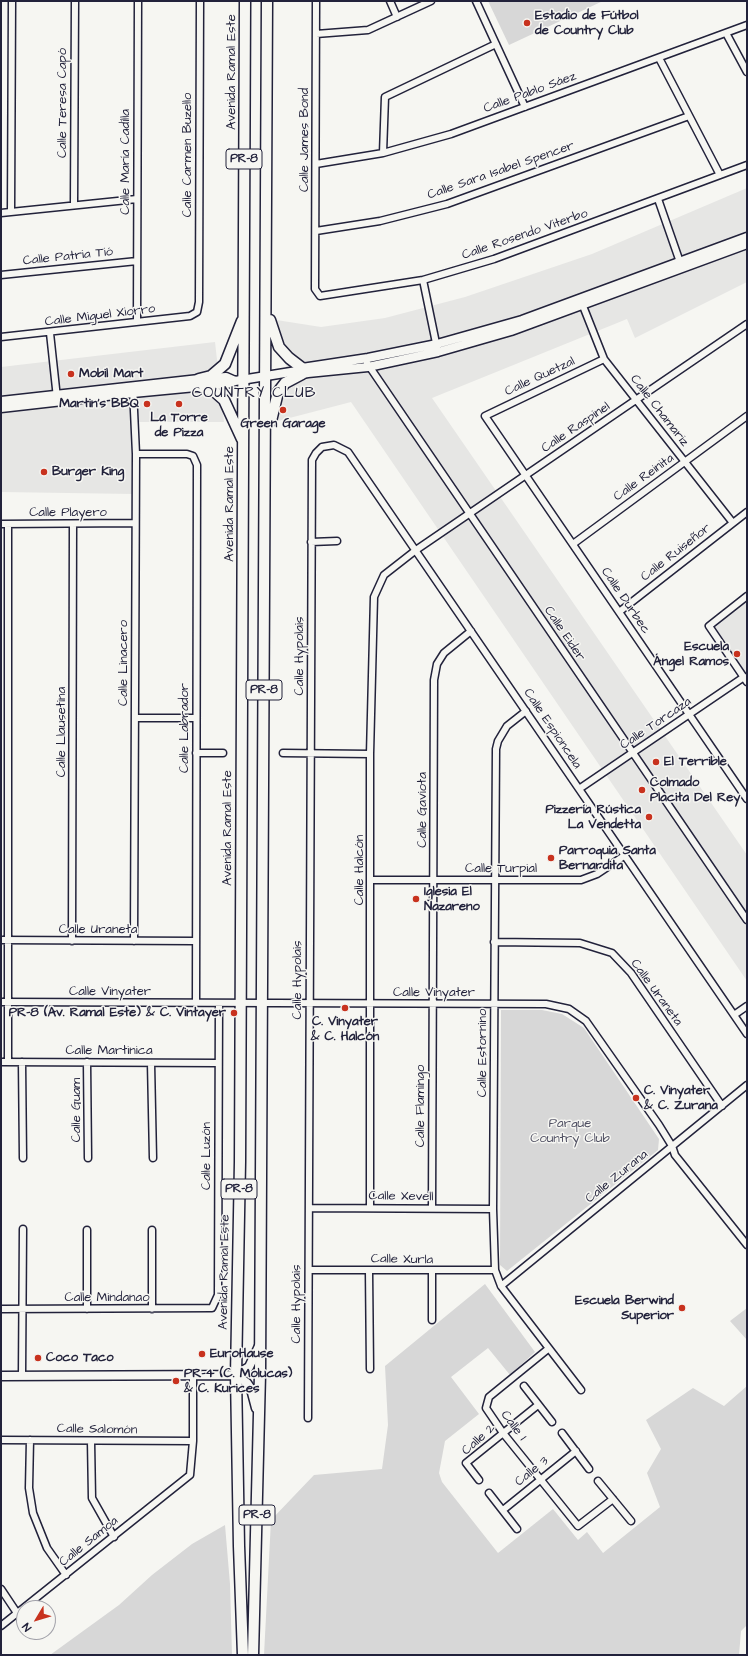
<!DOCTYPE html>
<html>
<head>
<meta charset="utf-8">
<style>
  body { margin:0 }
  #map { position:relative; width:748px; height:1656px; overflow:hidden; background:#f6f6f2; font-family:"Architects Daughter",sans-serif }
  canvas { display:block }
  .frame { position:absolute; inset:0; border:2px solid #22223b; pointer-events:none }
  .north { position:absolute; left:16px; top:1600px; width:40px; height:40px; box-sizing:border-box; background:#f6f6f2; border:1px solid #a1a1a9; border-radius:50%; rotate:232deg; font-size:11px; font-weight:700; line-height:16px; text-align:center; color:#22223b }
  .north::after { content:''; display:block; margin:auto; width:14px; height:18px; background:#c8321e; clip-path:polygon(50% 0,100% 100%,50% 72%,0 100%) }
</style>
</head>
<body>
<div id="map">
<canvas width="748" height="1656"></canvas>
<div class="frame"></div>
<div class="north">N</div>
</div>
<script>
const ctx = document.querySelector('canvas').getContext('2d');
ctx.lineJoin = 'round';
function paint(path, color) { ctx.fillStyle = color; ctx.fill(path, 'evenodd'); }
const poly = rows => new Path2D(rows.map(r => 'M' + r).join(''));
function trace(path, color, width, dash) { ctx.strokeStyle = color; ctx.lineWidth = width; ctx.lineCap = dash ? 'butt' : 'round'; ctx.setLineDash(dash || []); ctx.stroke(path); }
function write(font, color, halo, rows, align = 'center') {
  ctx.font = font + ' "Architects Daughter",sans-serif'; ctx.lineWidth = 3; ctx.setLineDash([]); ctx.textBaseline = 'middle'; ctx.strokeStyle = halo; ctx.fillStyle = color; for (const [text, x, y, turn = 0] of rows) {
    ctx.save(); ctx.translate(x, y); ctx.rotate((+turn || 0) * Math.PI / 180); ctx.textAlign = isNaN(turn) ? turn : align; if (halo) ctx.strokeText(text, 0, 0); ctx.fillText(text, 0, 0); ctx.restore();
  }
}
const built = poly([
  [747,188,747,282,635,338,627,319,432,398,747,855,747,981,351,402,278,421,274,403,286,368,285,355,270,319,321,327,385,318,465,297,592,254],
  [215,342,224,422,132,422,134,494,1,492,1,367],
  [747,596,747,682,709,626]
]);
const green = poly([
  [488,1,603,1,509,45],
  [501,1010,542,1010,562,1014,584,1028,659,1139,658,1150,507,1271,500,1265],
  [485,1284,535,1352,510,1375,488,1348,451,1377,479,1414,445,1441,439,1473,442,1482,498,1553,553,1509,578,1540,587,1532,603,1553,660,1507,647,1473,661,1449,646,1420,693,1388,724,1406,747,1386,747,1625,741,1631,739,1655,264,1655,271,1520,314,1475,382,1469,388,1425,385,1366],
  [747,1308,747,1340,730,1321],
  [225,1525,230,1584,232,1655,50,1655,119,1605,152,1575,192,1544]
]);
const minor = poly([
  [316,1,315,289,320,296,423,280,494,259,747,165],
  [390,1,397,17],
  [476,1,525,107],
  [726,33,747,72],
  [316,34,368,30,431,1],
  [659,58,720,175],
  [383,153,385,97,496,44],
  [316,164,383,153,451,134,747,25],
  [658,199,681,265],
  [74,205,75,1],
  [11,212,12,1],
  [1,213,137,199],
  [316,231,380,221,447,204,689,116],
  [1,275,137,261],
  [423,280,437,348],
  [583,306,604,359,733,523],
  [137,322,138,1],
  [50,333,57,398],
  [1,337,190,316,197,312,199,302,200,1],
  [604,359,485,416,747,799],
  [367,363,747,920],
  [133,389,136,454,134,941],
  [136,454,187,454,193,456,197,465,196,1003],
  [1,524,135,523],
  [311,542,337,541],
  [573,544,747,416],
  [747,596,709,626,747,682],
  [619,612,747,512],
  [526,711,507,726,498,741,496,749,493,1209,495,1270,501,1286,581,1390],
  [135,718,196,718],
  [196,753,223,753],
  [283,753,370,754],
  [579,789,744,677],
  [372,880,581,880,597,874,624,856],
  [1,940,195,941],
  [72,941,73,524],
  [494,942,580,943,612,953,631,973,722,1106],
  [1,1002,546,1004,569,1009,586,1021,659,1125,672,1146,675,1155,747,1245],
  [734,1015,747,1006],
  [1,1062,218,1063],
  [8,1062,8,524],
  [22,1062,23,1158],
  [87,1062,88,1158],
  [151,1063,153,1158],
  [309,1208,493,1209],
  [370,1208,370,754,374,597,384,575,416,550,747,324],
  [432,1208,434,680,437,664,444,653,471,631],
  [152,1230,152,1309],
  [309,1270,495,1270],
  [369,1271,370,1369],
  [432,1272,432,1320],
  [501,1286,747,1085],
  [1,1309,212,1308,218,1295,219,1003],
  [87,1309,87,1230],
  [548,1349,489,1397,486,1408,503,1433,578,1526,613,1499],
  [22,1375,23,1229],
  [524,1386,552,1422],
  [308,1418,312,460,316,453,322,447,334,445,348,452,747,1034],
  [562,1433,589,1469],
  [1,1440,193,1441],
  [30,1440,29,1488,33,1513,47,1548,66,1575],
  [91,1441,92,1498,114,1537],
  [479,1480,466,1463,538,1405],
  [598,1481,631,1521],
  [489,1493,517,1529],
  [503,1510,576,1451],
  [1,1589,17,1613],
  [1,1626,190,1475,193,1441,193,1376]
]);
const tertiary = poly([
  [297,371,302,374,308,373,368,367,438,352,511,331,747,244],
  [1,401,199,379,226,377,235,381],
  [1,408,133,393,227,384,235,381,297,371,302,368,368,358,437,344,522,320,747,237],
  [236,1375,247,1383,251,1389,256,1408],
  [1,1376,236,1375,249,1367,259,1346]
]);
const primary = poly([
  [270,320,279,347,289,358,302,368],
  [199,379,211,376,225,364,242,321],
  [199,386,215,392,224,400,242,439],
  [271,421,278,392,285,383,302,374],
  [243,1655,239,1546,236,1375,240,1162,245,1],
  [253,1655,260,1374,267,1]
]);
const markers = [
  [527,23,4,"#c8321e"],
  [71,374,4,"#c8321e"],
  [147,404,4,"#c8321e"],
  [179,404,4,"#c8321e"],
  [283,410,4,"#c8321e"],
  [44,472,4,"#c8321e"],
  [737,654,4,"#c8321e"],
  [656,762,4,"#c8321e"],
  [642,790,4,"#c8321e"],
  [649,817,4,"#c8321e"],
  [551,858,4,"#c8321e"],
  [416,899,4,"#c8321e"],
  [345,1008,4,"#c8321e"],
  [234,1013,4,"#c8321e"],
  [636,1098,4,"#c8321e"],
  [682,1308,4,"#c8321e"],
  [202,1354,4,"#c8321e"],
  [38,1358,4,"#c8321e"],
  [176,1381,4,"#c8321e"]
];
const shields = [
  [244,159,36],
  [264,690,36],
  [239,1189,36],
  [257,1515,36]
];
const shieldNames = [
  ["PR-8",244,159],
  ["PR-8",264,690],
  ["PR-8",239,1189],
  ["PR-8",257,1515]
];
const poiNames = [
  ["Estadio de Fútbol",535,16],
  ["de Country Club",535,31],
  ["Mobil Mart",79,374],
  ["Martin's BBQ",139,404,"right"],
  ["La Torre",179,418,"center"],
  ["de Pizza",179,433,"center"],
  ["Green Garage",283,424,"center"],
  ["Burger King",52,472],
  ["Escuela",729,647,"right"],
  ["Ángel Ramos",729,662,"right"],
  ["El Terrible",664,762],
  ["Colmado",650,783],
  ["Placita Del Rey",650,798],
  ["Pizzería Rústica",641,810,"right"],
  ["La Vendetta",641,825,"right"],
  ["Parroquia Santa",559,851],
  ["Bernardita",559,866],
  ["Iglesia El",424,892],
  ["Nazareno",424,907],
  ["PR-8 (Av. Ramal Este) & C. Vintayer",226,1013,"right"],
  ["C. Vinyater",345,1022,"center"],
  ["& C. Halcón",345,1037,"center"],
  ["C. Vinyater",644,1091],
  ["& C. Zurana",644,1106],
  ["Escuela Berwind",674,1301,"right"],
  ["Superior",674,1316,"right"],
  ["EuroHause",210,1354],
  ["Coco Taco",46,1358],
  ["PR-4 (C. Molucas)",184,1374],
  ["& C. Kurices",184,1389]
];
const streetNames = [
  ["Avenida Ramal Este",232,72,-90],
  ["Calle Pablo Sáez",530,93,-20],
  ["Calle Teresa Capó",63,103,-90],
  ["Calle James Bond",305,140,-90],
  ["Calle Carmen Buzello",188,155,-90],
  ["Calle María Cadilla",126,162,-90],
  ["Calle Sara Isabel Spencer",501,171,-19],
  ["Calle Rosendo Viterbo",525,235,-19],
  ["Calle Patria Tió",68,257,-6],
  ["Calle Miguel Xiorro",100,316,-7],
  ["Calle Quetzal",540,377,-25],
  ["Calle Chamariz",659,411,52],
  ["Calle Raspinel",576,428,-34],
  ["Calle Reinita",644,478,-36],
  ["Avenida Ramal Este",230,504,-90],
  ["Calle Playero",68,513],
  ["Calle Ruiseñor",676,553,-38],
  ["Calle Durbec",625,601,56],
  ["Calle Eider",564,634,56],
  ["Calle Hypolais",300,656,-90],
  ["Calle Linacero",124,663,-90],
  ["Calle Torcaza",656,724,-34],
  ["Calle Labrador",185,728,-90],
  ["Calle Espioncela",552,729,56],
  ["Calle Llausetina",62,732,-90],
  ["Calle Gaviota",423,810,-90],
  ["Avenida Ramal Este",228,828,-90],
  ["Calle Turpial",501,869],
  ["Calle Halcón",360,870,-90],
  ["Calle Uraneta",98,930],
  ["Calle Hypolais",298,980,-90],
  ["Calle Vinyater",110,992],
  ["Calle Vinyater",434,993],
  ["Calle Uraneta",656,993,54],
  ["Calle Martinica",109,1051],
  ["Calle Estornino",483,1053,-90],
  ["Calle Flamingo",421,1106,-90],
  ["Calle Guam",77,1110,-90],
  ["Calle Luzón",207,1156,-90],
  ["Calle Zurana",617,1177,-39],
  ["Calle Xevell",401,1197,1],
  ["Calle Xurla",402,1260,1],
  ["Avenida Ramal Este",225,1272,-89],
  ["Calle Mindanao",107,1298],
  ["Calle Hypolais",297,1304,-90],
  ["Calle 1",513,1426,53],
  ["Calle Salomón",97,1430,1],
  ["Calle 2",479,1440,-42],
  ["Calle 3",532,1472,-39],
  ["Calle Samoa",89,1542,-39]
];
const parkNames = [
  ["Parque",570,1124],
  ["Country Club",570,1139]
];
const quarterNames = [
  ["COUNTRY CLUB",254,394]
];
paint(built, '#e6e6e4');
paint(green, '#d7d7d7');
trace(minor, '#22223b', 9);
trace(tertiary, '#22223b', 11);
trace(primary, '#22223b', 13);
trace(minor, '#f6f6f2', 6);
trace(tertiary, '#f6f6f2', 8);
trace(primary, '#f6f6f2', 10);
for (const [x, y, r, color] of markers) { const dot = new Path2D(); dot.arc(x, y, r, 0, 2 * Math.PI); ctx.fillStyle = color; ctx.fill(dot); trace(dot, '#f6f6f2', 1.5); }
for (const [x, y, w] of shields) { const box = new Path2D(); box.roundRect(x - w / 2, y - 10, w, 20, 3); ctx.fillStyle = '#f6f6f2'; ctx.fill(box); trace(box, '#22223b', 1); }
write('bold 12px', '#22223b', null, shieldNames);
write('bold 13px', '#22223b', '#f6f6f2', poiNames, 'left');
write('13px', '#22223b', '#f6f6f2', streetNames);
write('13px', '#4f4f62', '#f6f6f2', parkNames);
ctx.letterSpacing = '1px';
write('15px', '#22223b', '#f6f6f2', quarterNames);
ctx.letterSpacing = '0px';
</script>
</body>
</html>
